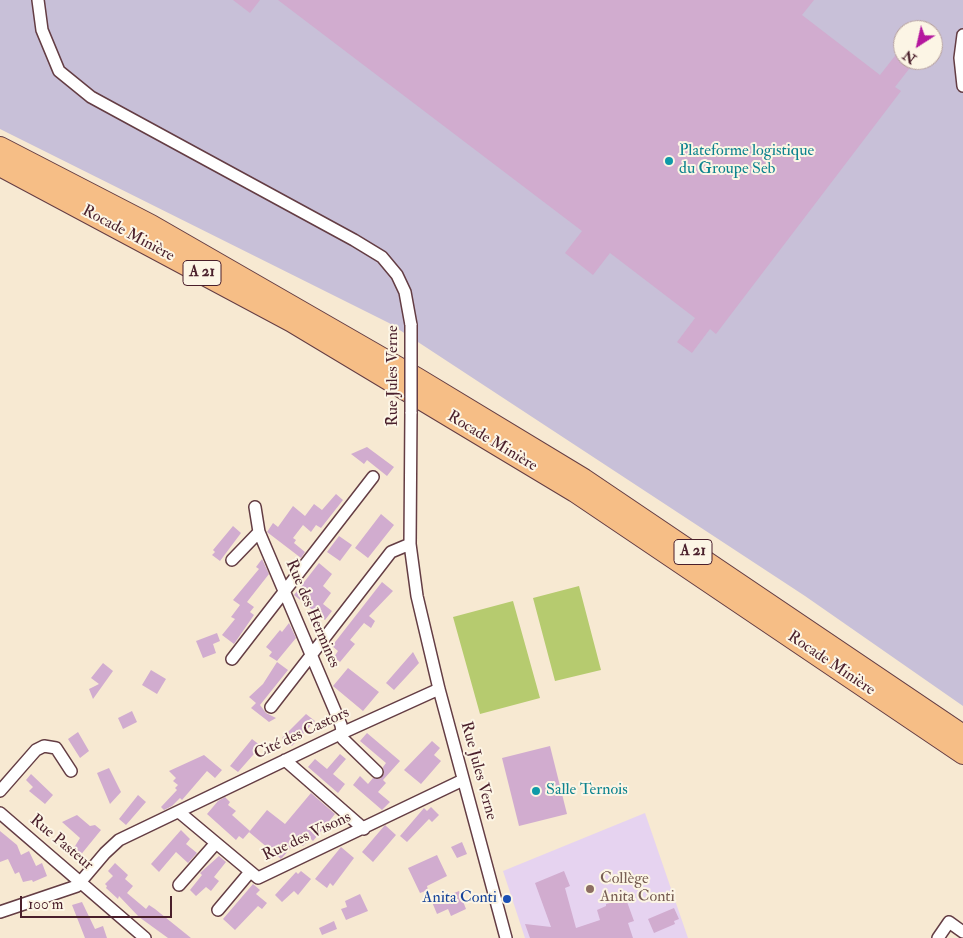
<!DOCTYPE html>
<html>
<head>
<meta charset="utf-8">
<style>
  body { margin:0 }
  #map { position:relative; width:963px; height:938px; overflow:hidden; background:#f7e9d2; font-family:"IM FELL Double Pica",serif }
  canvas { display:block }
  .north { position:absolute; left:893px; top:20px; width:50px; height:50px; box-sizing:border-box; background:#fcf5e5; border:1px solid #b59f9b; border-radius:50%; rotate:215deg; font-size:14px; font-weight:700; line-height:20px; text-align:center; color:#4a1f2b }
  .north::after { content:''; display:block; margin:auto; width:18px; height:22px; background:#b5179e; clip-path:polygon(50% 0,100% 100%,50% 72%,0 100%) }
  .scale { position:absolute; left:20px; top:896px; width:152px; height:22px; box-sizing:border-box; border:2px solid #4a1f2b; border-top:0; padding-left:6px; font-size:15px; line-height:18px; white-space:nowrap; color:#4a1f2b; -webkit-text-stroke:4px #fcf5e5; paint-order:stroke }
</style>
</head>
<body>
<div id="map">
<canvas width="963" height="938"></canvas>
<div class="north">N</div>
<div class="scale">100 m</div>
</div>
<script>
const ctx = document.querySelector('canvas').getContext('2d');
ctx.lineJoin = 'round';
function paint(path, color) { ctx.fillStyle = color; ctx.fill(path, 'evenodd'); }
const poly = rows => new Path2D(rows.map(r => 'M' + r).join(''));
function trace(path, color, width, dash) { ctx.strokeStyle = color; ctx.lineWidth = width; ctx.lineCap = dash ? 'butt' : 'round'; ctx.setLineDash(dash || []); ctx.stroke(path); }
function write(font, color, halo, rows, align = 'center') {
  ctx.font = font + ' "IM FELL Double Pica",serif'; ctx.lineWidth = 4; ctx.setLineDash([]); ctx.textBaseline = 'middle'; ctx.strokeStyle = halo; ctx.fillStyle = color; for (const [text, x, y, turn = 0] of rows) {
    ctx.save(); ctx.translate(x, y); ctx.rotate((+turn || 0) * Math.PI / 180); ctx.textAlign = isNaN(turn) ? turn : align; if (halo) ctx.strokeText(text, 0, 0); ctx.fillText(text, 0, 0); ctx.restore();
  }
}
const built = poly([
  [645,813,688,938,525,938,503,871]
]);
const industrial = poly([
  [0,0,963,0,963,706,805,596,389,323,0,129],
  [903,30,933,30,933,60,903,60]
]);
const green = poly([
  [579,586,601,670,555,681,533,598],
  [513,601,540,698,480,714,453,617]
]);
const building = poly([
  [233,0,260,0,250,13],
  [278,0,814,0,802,15,880,75,898,52,903,55,903,60,916,60,895,87,901,91,716,334,710,329,692,353,677,342,695,318,610,253,593,275,565,253,582,231],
  [367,447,394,467,387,476,367,460,364,464,351,454],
  [336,494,343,500,321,528,316,525,311,532,303,525,293,538,296,540,294,543,305,552,301,558,267,532,273,523,278,527,293,506,305,516,314,504,322,510],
  [381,514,394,525,368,558,355,548],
  [233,526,241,533,220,561,212,555,215,552,213,550],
  [339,536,352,545,340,561,327,552],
  [262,559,269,574,247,602,254,607,250,612,254,615,234,644,222,635,235,619,231,617,240,605,233,600,259,569,256,567],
  [319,563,332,574,323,586,331,593,323,604,332,611,325,620,294,595],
  [382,582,393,591,369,616,375,621,371,628,364,623,350,640,355,644,340,662,334,657,338,651,332,646],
  [289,623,296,638,277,661,269,656,272,652,266,647,280,630,282,632],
  [217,633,220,641,213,644,216,653,203,658,196,641],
  [413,652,419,663,394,690,386,683],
  [277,662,288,670,260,705,266,713,276,718,269,722,251,708,256,703,249,697,263,684],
  [103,663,113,671,93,699,89,689,99,684,91,678],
  [348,668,379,692,363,711,333,686],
  [151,670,166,679,157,694,142,685],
  [132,711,137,722,123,729,118,718],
  [306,714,315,721,292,746,282,738],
  [78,732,89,751,80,758,68,739],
  [367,733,400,761,383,780,386,783,378,792,390,802,382,810,353,785,360,776,368,784,373,778,380,779,384,774,383,767,386,763,360,741],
  [252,739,261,746,238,772,230,766],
  [432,741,440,748,434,755,441,761,421,784,404,770],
  [550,746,567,814,519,826,502,758],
  [340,754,346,759,333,774,345,784,338,793,308,767,315,759,327,769],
  [204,755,222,770,215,778,207,771,182,800,180,798,172,806,164,810,161,807,177,790,175,788,178,785,173,781,176,778,169,771],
  [109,768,121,792,110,804,97,773],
  [31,774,53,795,45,804,29,791,33,787,26,780],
  [311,793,335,814,313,841,310,838,303,846,297,841,281,859,249,832,267,810,285,824],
  [138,795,146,802,126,825,119,819],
  [225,797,230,802,228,805,236,811,232,815,250,831,243,839,239,836,236,840,207,814,218,801],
  [431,807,439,815,432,822,429,819,407,842,400,836,424,808,427,811],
  [77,815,90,826,95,825,101,830,79,857,72,851,80,838,62,822],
  [385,825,396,835,373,862,362,852],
  [181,830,190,839,186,844,197,853,188,863,176,852,159,872,151,864],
  [0,831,17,845,21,855,29,851,36,866,42,863,47,876,33,882,32,880,23,882,19,872,15,874,8,859,0,862],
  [462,842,467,854,457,858,451,847],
  [341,847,354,858,333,886,330,883,327,888,315,879],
  [437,855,447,876,427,886,428,890,420,893,408,868],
  [219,856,226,862,214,877,219,881,211,891,206,887,196,896,190,890,202,875,200,873],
  [115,863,128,875,125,879,133,886,127,893,146,909,149,905,155,909,191,938,168,938,139,917,119,896,118,899,106,888,107,886,105,884,113,876,108,871],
  [301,871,311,879,298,895,294,891,282,902,275,895,296,872,298,874],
  [564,871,570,886,565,888,576,928,600,920,597,910,606,906,606,904,626,899,634,921,628,923,633,938,530,938,525,924,551,927,535,883],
  [253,884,260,890,256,894,267,903,262,909,258,906,235,930,223,919],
  [459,891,466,909,451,916,448,909,437,914,432,902],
  [360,894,368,911,346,920,341,909,347,907,345,901],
  [82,902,95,929,103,926,107,938,85,938,72,905],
  [674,908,679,919,674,921,675,924,654,933,648,919],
  [334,921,337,929,322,935,319,928]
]);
const street = poly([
  [38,0,42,30,59,71,91,97,354,240,382,257,397,275,405,292,411,325],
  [963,35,960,58,963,86],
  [411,412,410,544,417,596,439,689,506,938],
  [255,507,259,532,341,725,343,739,377,772],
  [232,560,259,532],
  [232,659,373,477],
  [271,707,391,552,410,544],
  [285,760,364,829],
  [0,791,36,750,44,746,56,748,71,771],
  [179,812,258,878,463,780],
  [0,813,145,938],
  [179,885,216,843],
  [218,910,250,872],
  [0,912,77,886,105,853,119,840,342,733,439,689],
  [938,938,949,922,963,932]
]);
const highway = poly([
  [0,147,151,225,417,378,584,479,963,735],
  [0,166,292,322,575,492,963,754]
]);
const streetBridge = poly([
  [411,412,411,325]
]);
const markers = [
  [669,161,5,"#0f9aa8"],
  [536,791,5,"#0f9aa8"],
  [590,889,5,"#8d6e63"],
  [507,899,5,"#1a4fb4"]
];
const shields = [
  [202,273,38],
  [693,552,38]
];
const shieldNames = [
  ["A 21",202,273],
  ["A 21",693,552]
];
const cultureNames = [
  ["Plateforme logistique",679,152],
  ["du Groupe Seb",679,170],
  ["Salle Ternois",546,791]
];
const streetNames = [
  ["Rocade Minière",128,234,28],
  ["Rue Jules Verne",394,376,-90],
  ["Rocade Minière",492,442,31],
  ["Rue des Hermines",312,614,67],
  ["Rocade Minière",831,664,34],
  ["Cité des Castors",302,734,-25],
  ["Rue Jules Verne",478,771,75],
  ["Rue des Visons",307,837,-25],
  ["Rue Pasteur",61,843,40]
];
const educationNames = [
  ["Collège",600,880],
  ["Anita Conti",600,898]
];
const transitNames = [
  ["Anita Conti",497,899]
];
paint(built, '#e6d3f0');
paint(industrial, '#c8c0d8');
paint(green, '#b6cb6f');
paint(building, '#d1accf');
trace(street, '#643d44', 14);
trace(highway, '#643d44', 22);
trace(street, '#fff', 11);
trace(highway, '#f6be86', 20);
trace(streetBridge, '#643d44', 14, []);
trace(streetBridge, '#fff', 11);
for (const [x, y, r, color] of markers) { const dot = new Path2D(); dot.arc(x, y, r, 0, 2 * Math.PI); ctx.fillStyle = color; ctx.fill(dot); trace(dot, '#fcf5e5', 2); }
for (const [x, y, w] of shields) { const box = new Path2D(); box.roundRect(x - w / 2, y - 12.5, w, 25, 4); ctx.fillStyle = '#fcf5e5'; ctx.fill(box); trace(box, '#4a1f2b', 1); }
write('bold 15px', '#4a1f2b', null, shieldNames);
write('16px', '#0d838f', '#fcf5e5', cultureNames, 'left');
write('16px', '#4a1f2b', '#fcf5e5', streetNames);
write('16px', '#785e54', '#fcf5e5', educationNames, 'left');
write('16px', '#164399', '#fcf5e5', transitNames, 'right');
</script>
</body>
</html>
